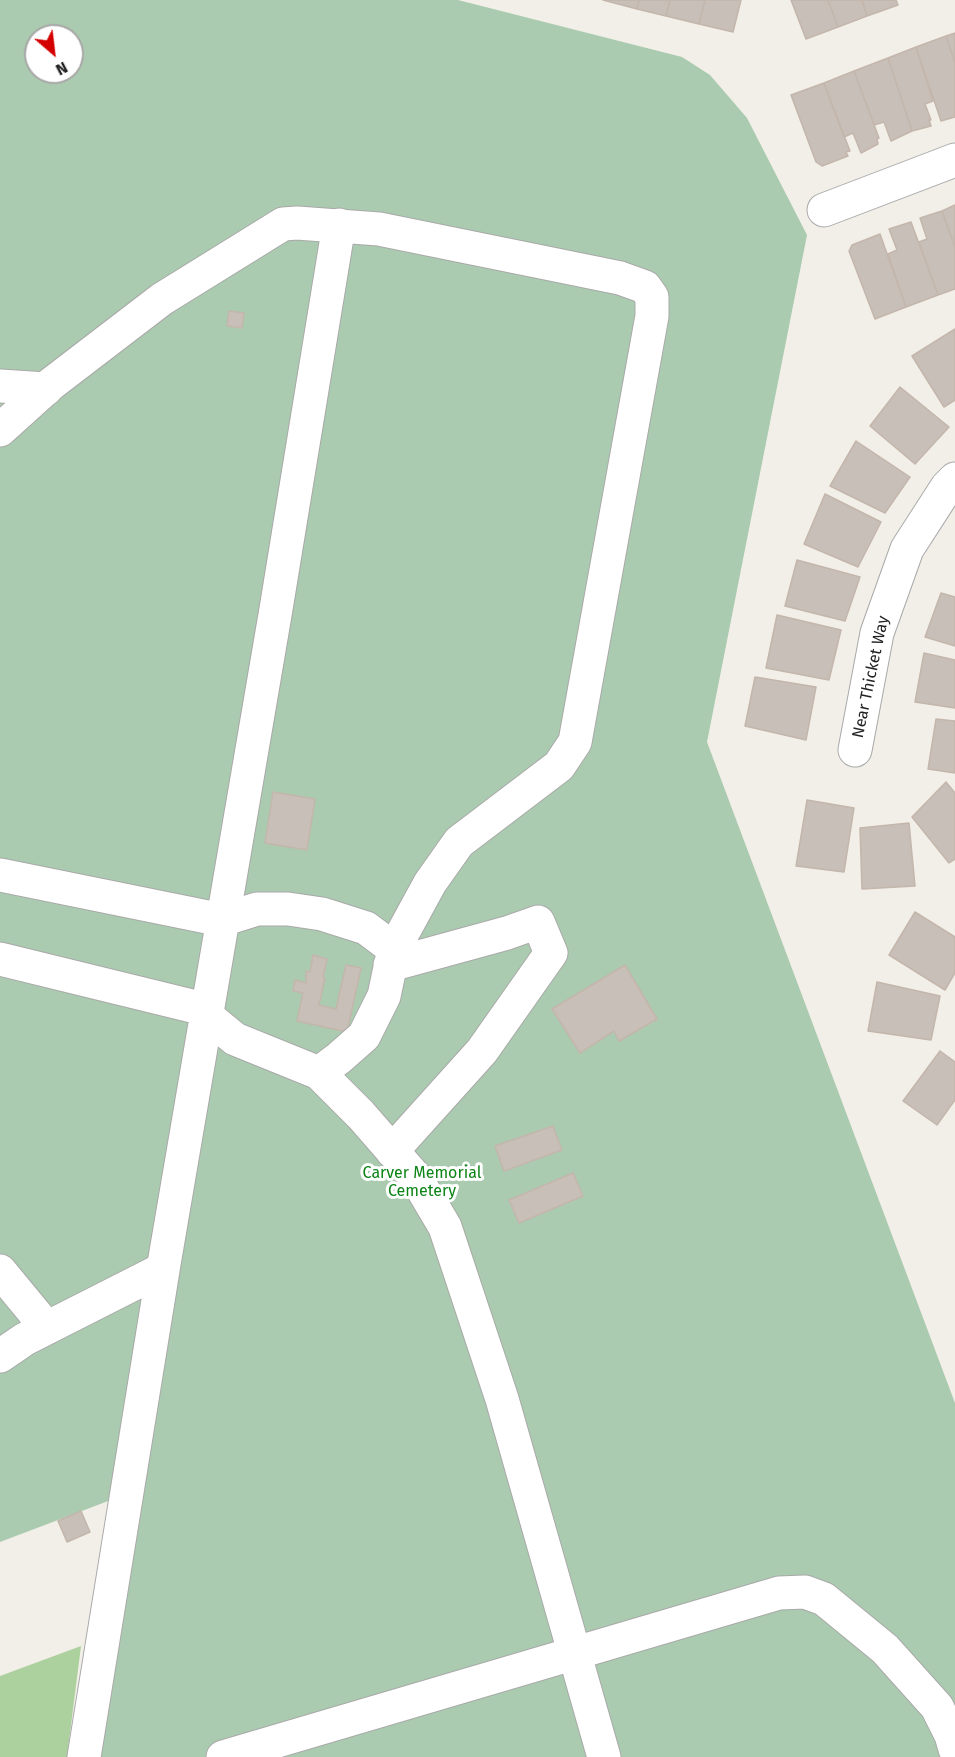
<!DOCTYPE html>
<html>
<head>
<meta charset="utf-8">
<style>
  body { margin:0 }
  #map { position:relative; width:955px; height:1757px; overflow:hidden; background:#f2efe9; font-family:"Fira Sans",sans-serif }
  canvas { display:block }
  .north { position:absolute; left:24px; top:24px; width:60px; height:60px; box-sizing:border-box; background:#fff; border:2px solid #a7a7a7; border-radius:50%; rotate:152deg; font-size:16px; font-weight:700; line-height:24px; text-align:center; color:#222 }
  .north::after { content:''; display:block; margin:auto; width:21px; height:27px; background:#d40000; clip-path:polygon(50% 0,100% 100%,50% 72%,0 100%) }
</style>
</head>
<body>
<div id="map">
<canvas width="955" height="1757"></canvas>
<div class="north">N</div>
</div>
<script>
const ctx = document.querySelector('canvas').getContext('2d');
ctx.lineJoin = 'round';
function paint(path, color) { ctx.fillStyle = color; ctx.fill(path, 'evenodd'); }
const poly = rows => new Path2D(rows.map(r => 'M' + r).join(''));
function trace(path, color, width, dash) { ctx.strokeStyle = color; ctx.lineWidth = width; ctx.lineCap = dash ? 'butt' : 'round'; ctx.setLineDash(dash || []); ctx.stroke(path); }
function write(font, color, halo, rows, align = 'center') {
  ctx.font = font + ' "Fira Sans",sans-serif'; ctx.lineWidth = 6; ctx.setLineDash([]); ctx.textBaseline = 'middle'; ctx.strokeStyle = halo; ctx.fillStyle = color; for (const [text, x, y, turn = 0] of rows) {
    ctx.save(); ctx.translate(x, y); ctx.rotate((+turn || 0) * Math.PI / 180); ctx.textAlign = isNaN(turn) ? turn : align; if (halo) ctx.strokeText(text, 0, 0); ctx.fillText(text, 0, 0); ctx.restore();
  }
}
const forest = poly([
  [81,1646,67,1757,0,1757,0,1676]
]);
const cemetery = poly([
  [0,0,458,0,682,57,710,75,747,118,807,235,707,742,955,1403,955,1757,94,1757,132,1492,0,1542],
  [36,36,72,36,72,72,36,72]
]);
const building = poly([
  [603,0,639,0,637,9,603,0],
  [639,0,670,0,666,16,637,9,639,0],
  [670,0,705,0,699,24,666,16,670,0],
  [705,0,741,0,733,32,699,24,705,0],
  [791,0,828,0,838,27,806,39,791,0],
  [828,0,862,0,867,16,838,27,828,0],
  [862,0,896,0,898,5,867,16,862,0],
  [955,33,955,63,946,36,955,33],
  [946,36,955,63,955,117,941,121,916,47,946,36],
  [916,47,933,101,925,104,931,120,929,120,931,126,912,131,888,58,916,47],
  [888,58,912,131,891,141,884,122,874,125,854,71,888,58],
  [854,71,879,138,877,139,878,144,861,153,853,133,844,137,824,83,854,71],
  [824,83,850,151,846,152,848,156,822,166,816,162,791,95,824,83],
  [955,205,955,247,942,211,955,205],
  [942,211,955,247,955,289,938,295,919,242,927,239,920,218,942,211],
  [911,222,938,295,906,307,888,254,897,250,889,229,911,222],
  [880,234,906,307,875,319,849,251,852,245,880,234],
  [229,311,244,313,242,328,227,326,229,311],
  [955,329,955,400,944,407,912,356,955,329],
  [900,387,949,427,915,464,870,426,900,387],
  [856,441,910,477,885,513,830,486,856,441],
  [825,494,881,522,858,567,804,544,825,494],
  [797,560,860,577,845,621,785,606,797,560],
  [941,593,955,597,955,646,925,637,941,593],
  [777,615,841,630,829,680,766,668,777,615],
  [924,653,955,660,955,708,915,702,924,653],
  [755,677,816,687,806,740,745,726,755,677],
  [936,719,955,721,955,773,928,769,936,719],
  [946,782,955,793,955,859,949,863,912,817,946,782],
  [273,792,315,799,307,850,265,843,273,792],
  [807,800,854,808,844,872,796,866,807,800],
  [909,823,915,886,862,889,860,828,909,823],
  [915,912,955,937,955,973,945,990,889,955,915,912],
  [313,955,327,959,323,977,325,978,319,1005,336,1009,346,965,361,968,347,1032,297,1021,303,993,293,991,295,980,306,983,306,971,310,972,313,955],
  [625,965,657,1019,619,1041,614,1031,580,1053,552,1009,625,965],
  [877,982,940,996,931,1040,868,1031,877,982],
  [940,1051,955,1062,955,1100,937,1125,903,1101,940,1051],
  [553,1126,562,1150,504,1171,495,1146,553,1126],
  [573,1173,583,1196,519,1223,509,1200,573,1173],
  [81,1511,90,1532,67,1542,58,1521,81,1511]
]);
const minor = poly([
  [824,210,955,160],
  [0,386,46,389],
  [0,430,51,384,162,299,283,224,297,223,379,229,620,278,645,287,652,297,652,316,575,742,559,766,459,842,430,883,394,949,384,996,364,1036,339,1058,319,1073],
  [855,750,877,633,907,549,947,487,955,479],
  [0,875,222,920,257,909,288,909,322,914,366,928,394,949,412,958],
  [0,959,196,1007,235,1039,319,1073,361,1115,416,1178,445,1227,502,1399,604,1757],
  [390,965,507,933,538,922,551,953,482,1051,392,1151],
  [0,1271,47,1328],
  [0,1356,25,1339,163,1269],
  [84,1757,164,1264,276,609,339,225],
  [223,1757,779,1593,805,1592,824,1599,885,1649,937,1707,951,1735,955,1749]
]);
const streetNames = [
  ["Near Thicket Way",871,677,-78]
];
const parkNames = [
  ["Carver Memorial",422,1174],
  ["Cemetery",422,1192]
];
paint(forest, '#add19e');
paint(cemetery, '#aacbaf');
paint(building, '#c7bfb8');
trace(building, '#c4b6ab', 1.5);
trace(minor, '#a9a9a9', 35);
trace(minor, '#fff', 33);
write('16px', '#222', '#fff', streetNames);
write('16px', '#0c8416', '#fff', parkNames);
</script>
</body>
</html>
